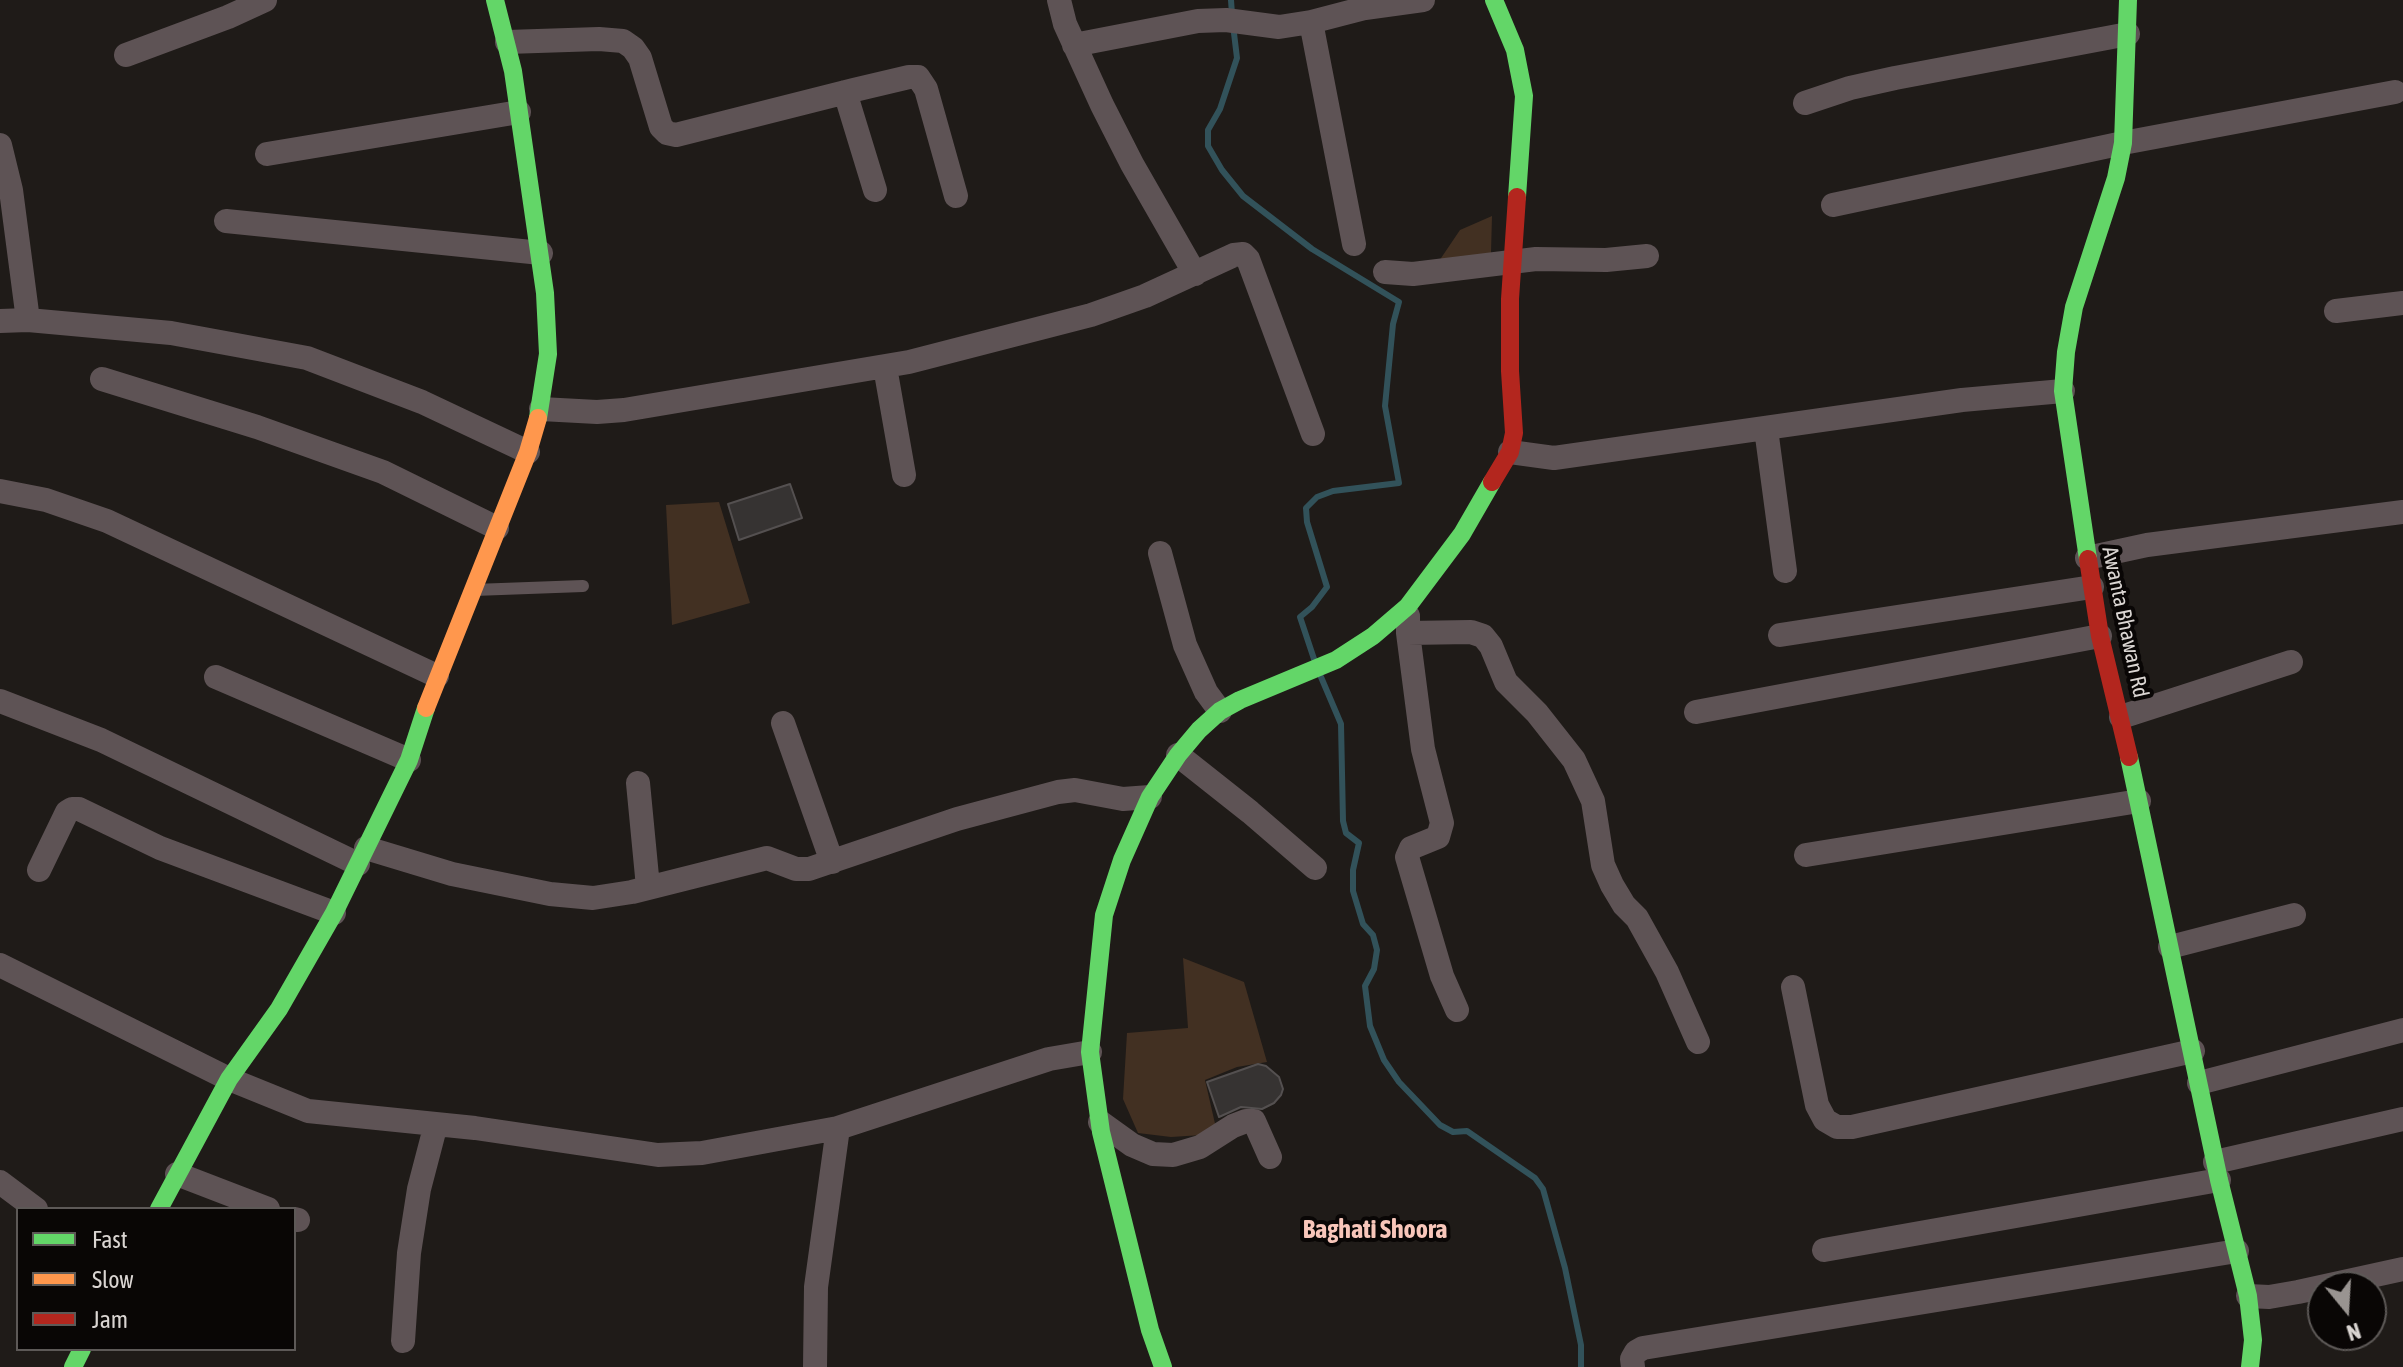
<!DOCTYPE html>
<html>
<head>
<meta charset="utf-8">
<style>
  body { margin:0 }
  #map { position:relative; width:2403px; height:1367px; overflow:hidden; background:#1f1b18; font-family:"Asap Condensed",sans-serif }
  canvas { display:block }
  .legend { position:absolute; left:16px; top:1207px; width:280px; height:144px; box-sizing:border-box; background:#090605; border:2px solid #5d5957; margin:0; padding:10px 14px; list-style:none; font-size:24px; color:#dad5d2 }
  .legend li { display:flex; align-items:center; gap:16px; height:40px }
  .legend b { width:40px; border:2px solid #5d5957 }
  .north { position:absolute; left:2307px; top:1271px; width:80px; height:80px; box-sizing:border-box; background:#090605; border:2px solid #5d5957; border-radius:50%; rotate:162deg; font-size:22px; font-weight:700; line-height:32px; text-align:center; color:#dad5d2 }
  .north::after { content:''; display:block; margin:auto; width:28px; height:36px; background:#999491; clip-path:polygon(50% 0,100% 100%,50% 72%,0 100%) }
</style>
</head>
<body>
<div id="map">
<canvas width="2403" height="1367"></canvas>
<ul class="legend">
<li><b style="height:10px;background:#63d668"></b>Fast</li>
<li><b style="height:10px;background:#ff974d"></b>Slow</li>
<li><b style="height:10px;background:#b3261e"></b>Jam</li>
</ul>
<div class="north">N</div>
</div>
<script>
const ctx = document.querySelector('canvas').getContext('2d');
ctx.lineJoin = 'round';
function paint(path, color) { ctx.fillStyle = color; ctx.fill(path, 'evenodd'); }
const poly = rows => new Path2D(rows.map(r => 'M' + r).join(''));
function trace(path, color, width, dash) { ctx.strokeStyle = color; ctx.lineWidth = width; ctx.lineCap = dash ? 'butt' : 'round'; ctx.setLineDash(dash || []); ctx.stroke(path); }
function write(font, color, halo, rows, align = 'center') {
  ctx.font = font + ' "Asap Condensed",sans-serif'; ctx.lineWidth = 8; ctx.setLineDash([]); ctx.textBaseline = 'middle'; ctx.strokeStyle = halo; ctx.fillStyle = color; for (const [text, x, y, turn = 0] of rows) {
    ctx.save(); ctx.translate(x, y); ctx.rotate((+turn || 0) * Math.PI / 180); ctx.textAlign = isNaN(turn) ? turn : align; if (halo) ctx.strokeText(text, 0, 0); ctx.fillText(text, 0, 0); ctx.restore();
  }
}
const green = poly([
  [1492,216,1491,253,1437,264,1460,230],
  [719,502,750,603,672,625,666,505],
  [1183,958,1244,982,1267,1062,1237,1067,1205,1080,1216,1128,1202,1135,1171,1137,1138,1133,1123,1099,1127,1033,1188,1028]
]);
const stream = poly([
  [1231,0,1232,14],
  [1233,25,1237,58,1220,109,1208,130,1208,146,1222,170,1243,196,1312,249,1399,302,1393,324,1385,406,1399,483,1333,491,1317,497,1306,508,1307,522,1327,587,1312,607,1300,617,1314,659],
  [1321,677,1341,724,1343,821,1346,833,1359,843,1353,870,1353,891,1363,924,1373,935,1377,950,1374,969,1365,986,1370,1026,1384,1060,1399,1082,1440,1125,1453,1132,1467,1131,1535,1178,1543,1189,1565,1268,1581,1345,1581,1367]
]);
const building = poly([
  [790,484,802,518,739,540,728,504,790,484],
  [1258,1064,1266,1066,1279,1077,1283,1089,1281,1095,1274,1103,1262,1109,1241,1107,1219,1117,1207,1082,1258,1064]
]);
const lane = poly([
  [474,590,583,586]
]);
const street = poly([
  [1059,0,1065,24,1102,105,1132,164,1195,274],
  [1311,22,1354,244],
  [507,42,599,39,623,41,633,48,640,58,661,127,667,133,676,135,854,90,909,77,918,77,926,89,956,196],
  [1074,45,1198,21,1226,20,1279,27,1311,22,1365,8,1423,0],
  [126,55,228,17,265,0],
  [845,92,875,190],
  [1805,103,1850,88,1895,78,2128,34],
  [0,145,11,190,28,320],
  [267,154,519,112],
  [1833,205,2123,143,2395,92],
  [226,221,541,253],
  [1385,272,1413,274,1536,259,1606,260,1647,256],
  [2336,311,2403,303],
  [0,321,28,320,171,333,307,358,422,402,528,452],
  [885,367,904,475],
  [102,379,257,427,383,472,497,528],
  [541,409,597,412,624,410,909,362,1091,315,1145,296,1234,255,1243,254,1248,259,1313,434],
  [1766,429,1785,571],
  [1510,452,1554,458,1962,400,2063,391],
  [0,491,46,500,107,521,437,676],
  [1160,553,1185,645,1206,692,1220,711],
  [2087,558,2147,545,2403,512],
  [1408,616,1408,633,1423,749,1442,823,1438,837,1411,848,1407,857,1442,976,1457,1010],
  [1408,633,1471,632,1483,636,1491,646,1506,682,1537,713,1574,760,1593,801,1603,865,1612,885,1624,905,1637,918,1667,972,1698,1042],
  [1780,635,2092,587],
  [216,677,409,760],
  [0,701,101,740,358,864],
  [1696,712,2100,636],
  [2121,717,2291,662],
  [783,723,832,862],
  [1178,755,1250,812,1315,868],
  [638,783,648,887],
  [366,848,452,874,550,894,593,898,632,892,767,858,796,869,809,869,957,819,1058,792,1075,790,1123,799,1150,797],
  [1806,855,2139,801],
  [39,870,67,812,72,809,79,809,160,848,334,913],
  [2170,947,2294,915],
  [0,965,229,1079,308,1111,475,1128,658,1155,702,1153,838,1128,1049,1059,1090,1052],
  [1793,987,1817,1105,1825,1120,1837,1127,1852,1127,2193,1051],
  [2199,1083,2403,1030],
  [1100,1122,1132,1145,1153,1154,1173,1155,1200,1147,1233,1126,1246,1121,1254,1121,1270,1157],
  [2215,1162,2403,1119],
  [177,1174,268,1209],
  [0,1182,36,1209],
  [294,1219,298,1220],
  [1824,1250,2219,1180],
  [2248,1296,2269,1297,2298,1292,2403,1269],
  [403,1341,409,1253,419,1189,436,1124],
  [815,1367,816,1287,838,1128],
  [1633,1367,1632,1359,1636,1352,1643,1348,2237,1251]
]);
const fast = poly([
  [495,0,513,71,545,293,548,354,538,418],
  [1494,0,1515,50,1524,96,1517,197],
  [2088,559,2063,391,2066,352,2074,307,2116,178,2123,143,2128,0],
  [2129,757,2219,1180,2248,1296,2253,1340,2250,1367],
  [159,1209,229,1079,279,1009,334,913,409,760,426,708],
  [73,1367,82,1349],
  [1163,1367,1150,1330,1101,1132,1090,1052,1104,915,1122,860,1150,797,1178,755,1199,730,1220,711,1240,700,1336,660,1373,636,1408,606,1462,534,1492,482]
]);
const slow = poly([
  [426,708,528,452,538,418]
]);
const jam = poly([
  [1492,482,1510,452,1514,433,1510,371,1510,299,1517,197],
  [2088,559,2100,636,2129,757]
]);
const streetNames = [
  ["Awanta Bhawan Rd",2125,622,78]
];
const quarterNames = [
  ["Baghati Shoora",1375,1230]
];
paint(green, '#423022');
trace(stream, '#32525a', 6);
paint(building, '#363332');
trace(building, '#545050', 2);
trace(lane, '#5e5355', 12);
trace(street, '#5e5355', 24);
trace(fast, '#63d668', 18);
trace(slow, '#ff974d', 18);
trace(jam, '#b3261e', 18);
write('22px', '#dad5d2', '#090605', streetNames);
write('bold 26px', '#f8c6ba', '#090605', quarterNames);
</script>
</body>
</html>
